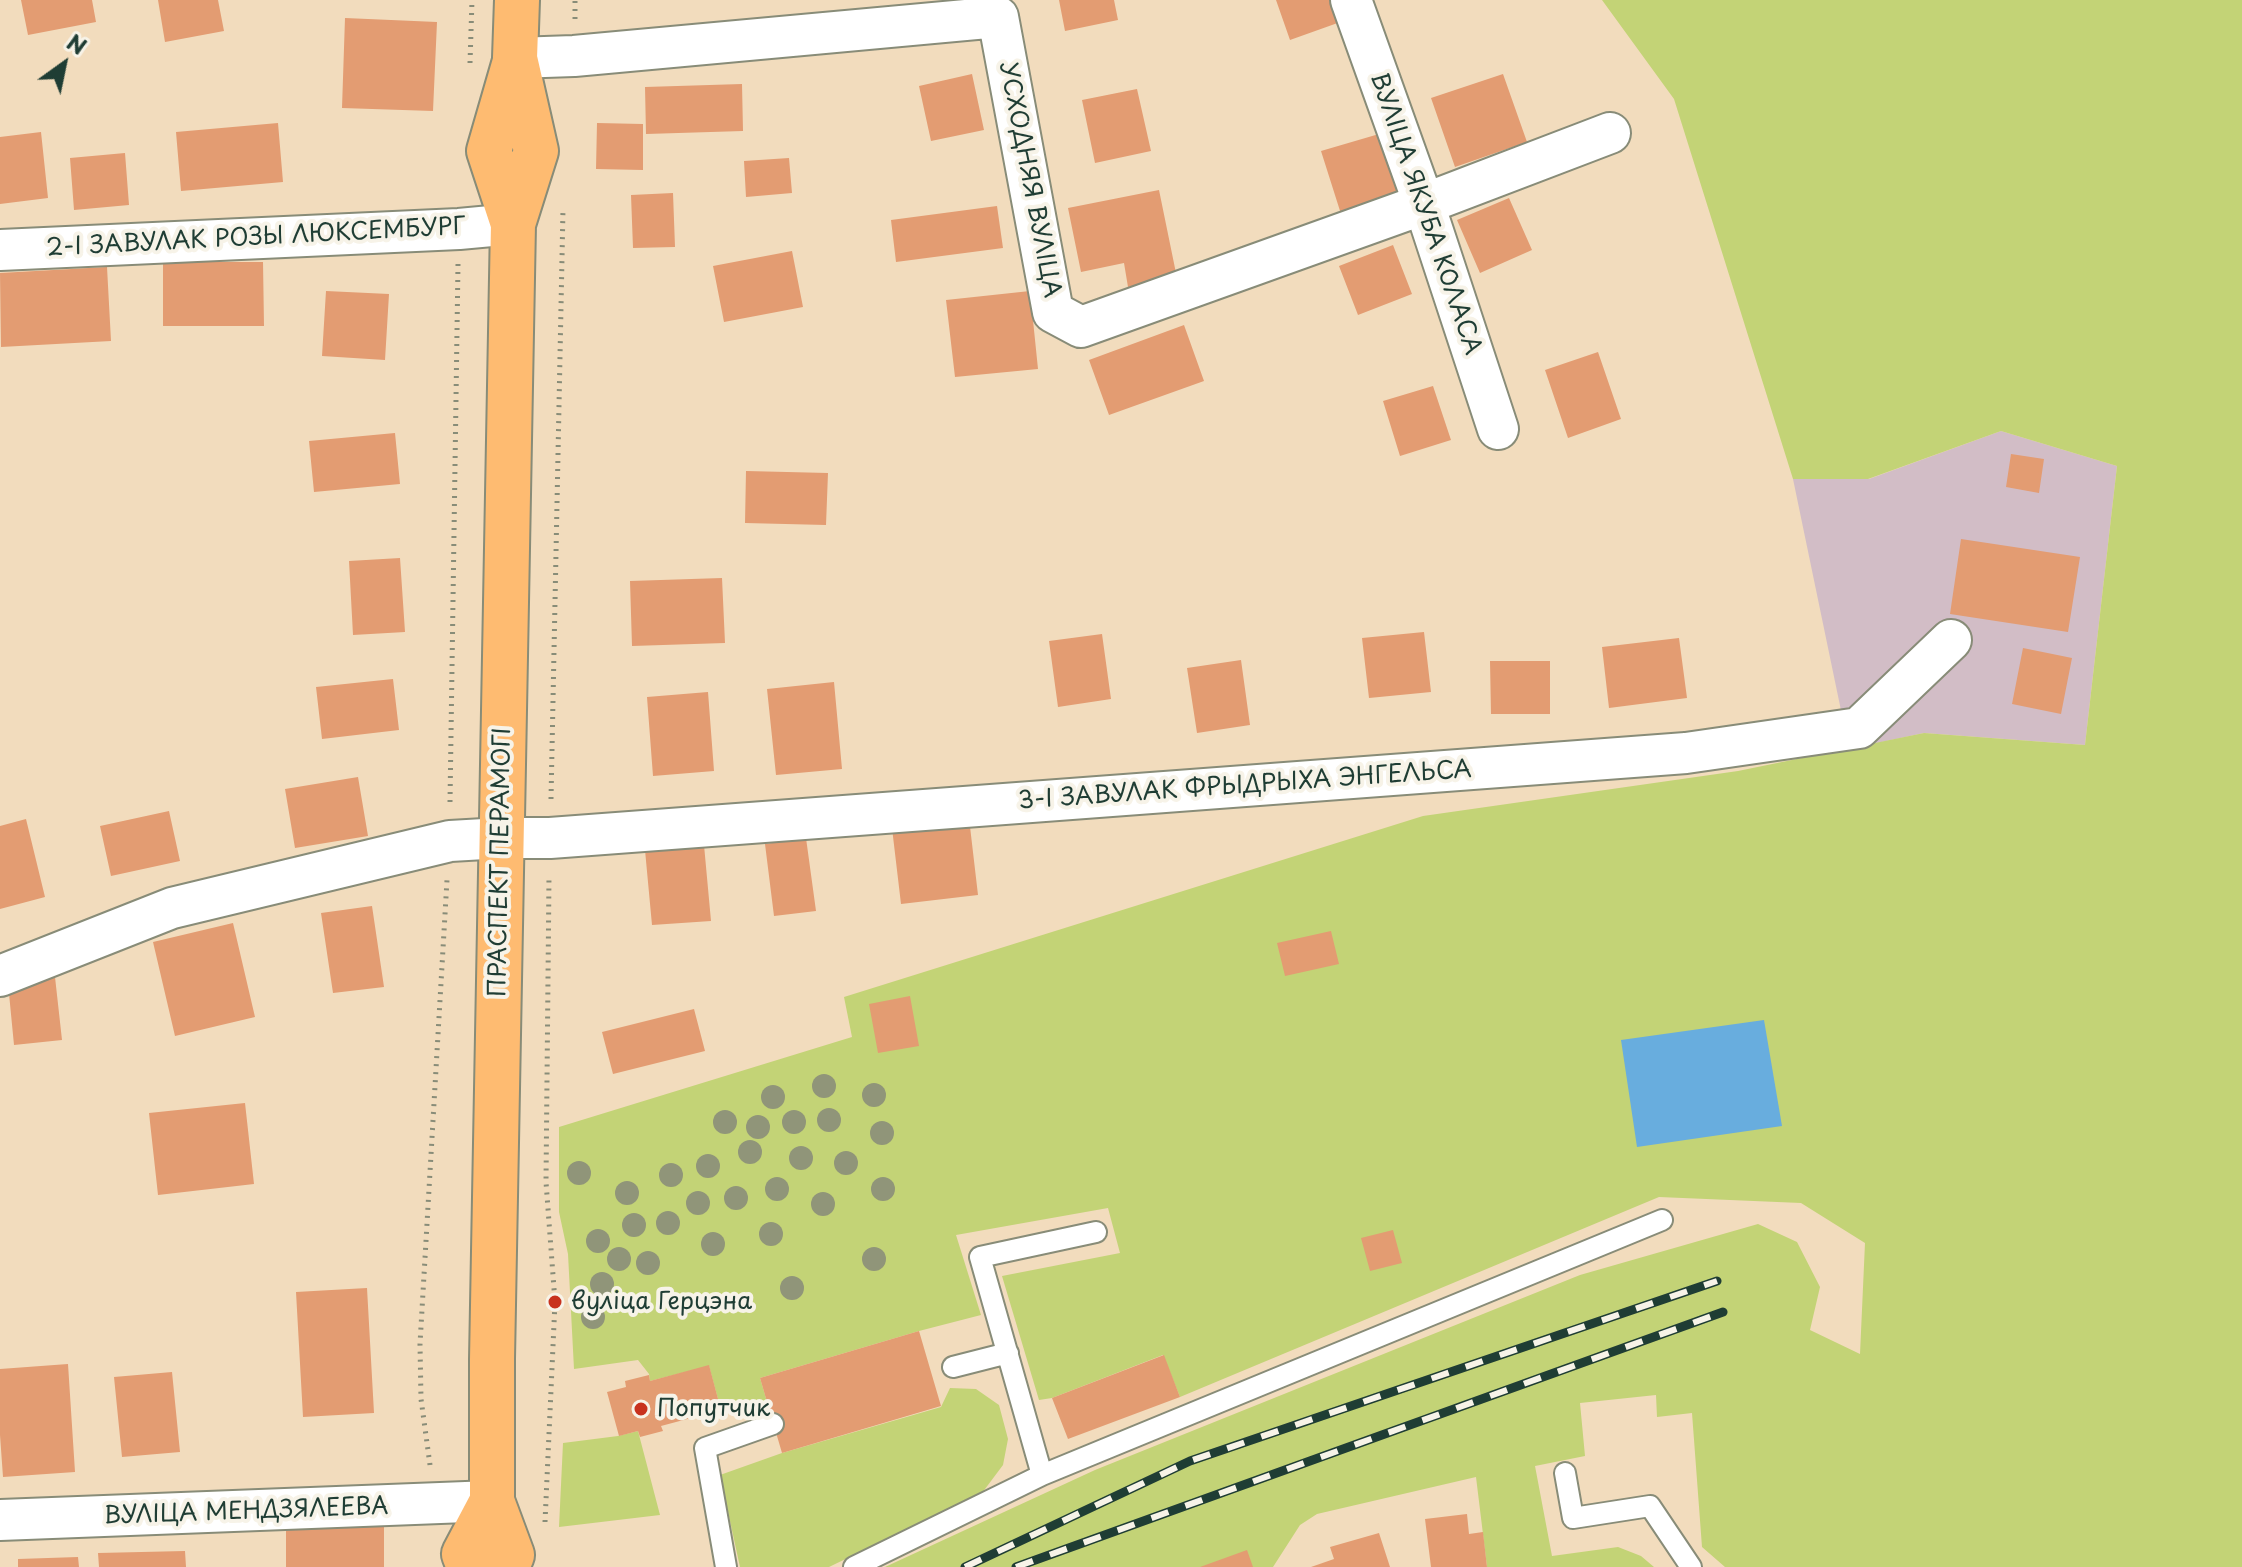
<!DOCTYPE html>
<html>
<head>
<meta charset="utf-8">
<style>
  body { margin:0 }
  #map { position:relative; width:2242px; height:1567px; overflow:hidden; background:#f2dcbd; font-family:"Playpen Sans",sans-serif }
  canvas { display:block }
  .north { position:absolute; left:24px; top:24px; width:80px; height:80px; -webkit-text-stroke:6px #f7f3e8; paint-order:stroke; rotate:33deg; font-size:22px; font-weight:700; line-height:32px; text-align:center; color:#1f3d34 }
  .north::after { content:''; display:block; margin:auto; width:28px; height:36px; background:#1f3d34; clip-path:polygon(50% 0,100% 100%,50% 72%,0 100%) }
</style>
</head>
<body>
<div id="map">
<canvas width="2242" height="1567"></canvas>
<div class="north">N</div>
</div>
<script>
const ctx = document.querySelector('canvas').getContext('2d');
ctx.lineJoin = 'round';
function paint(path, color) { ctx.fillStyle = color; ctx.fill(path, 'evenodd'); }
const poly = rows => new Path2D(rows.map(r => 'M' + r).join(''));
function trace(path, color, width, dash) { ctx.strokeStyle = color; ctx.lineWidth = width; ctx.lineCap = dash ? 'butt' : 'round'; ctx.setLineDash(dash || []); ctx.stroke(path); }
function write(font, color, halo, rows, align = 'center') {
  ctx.font = font + ' "Playpen Sans",sans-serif'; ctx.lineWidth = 8; ctx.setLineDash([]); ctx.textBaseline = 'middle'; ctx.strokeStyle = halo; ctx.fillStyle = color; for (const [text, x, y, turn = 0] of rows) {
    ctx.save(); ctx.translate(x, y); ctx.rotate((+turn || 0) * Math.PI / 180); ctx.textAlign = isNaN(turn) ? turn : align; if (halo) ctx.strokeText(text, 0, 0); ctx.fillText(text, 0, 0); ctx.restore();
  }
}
const industrial = poly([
  [2001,431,2117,466,2085,745,1924,733,1849,749,1793,479,1869,479]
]);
const green = poly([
  [1602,0,2242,0,2242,1567,1725,1567,1702,1547,1692,1413,1657,1417,1656,1395,1580,1403,1585,1456,1535,1466,1552,1556,1618,1547,1641,1556,1654,1567,1487,1567,1476,1477,1317,1514,1300,1525,1273,1567,885,1567,1095,1470,1580,1275,1758,1224,1797,1242,1820,1287,1810,1330,1860,1354,1865,1243,1801,1203,1659,1197,1180,1397,1163,1355,1052,1398,1039,1400,1002,1276,1120,1253,1108,1208,956,1235,981,1315,919,1331,760,1378,768,1405,721,1410,709,1366,650,1381,649,1374,638,1360,574,1369,568,1254,559,1212,559,1127,852,1037,844,997,1423,816,1738,771,1924,733,2085,745,2117,466,2001,431,1868,479,1793,479,1674,99],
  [950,1388,976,1389,999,1405,1008,1439,1003,1465,982,1493,829,1567,740,1567,720,1475,782,1453,941,1407],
  [638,1431,660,1515,559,1527,563,1443,618,1436]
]);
const water = poly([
  [1764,1020,1782,1126,1637,1147,1621,1040]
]);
const building = poly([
  [21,0,92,0,96,22,28,35],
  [158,0,218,0,224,31,165,42],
  [1059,0,1114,0,1118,20,1065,31],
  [1276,0,1339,0,1346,20,1290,40],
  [345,18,437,22,433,111,342,108],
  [972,74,984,130,931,141,919,86],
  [1503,74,1527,142,1455,167,1431,98],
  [742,84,743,131,646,134,645,87],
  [1137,89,1151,151,1095,163,1082,100],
  [278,123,283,182,181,191,176,132],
  [597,123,643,124,643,170,596,169],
  [41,132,48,198,0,204,0,137],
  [1379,134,1399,196,1341,214,1321,151],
  [125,153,129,205,74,210,70,158],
  [789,158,792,193,746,197,744,161],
  [1159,190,1177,278,1128,287,1124,263,1081,272,1068,208],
  [673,193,675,247,633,248,631,195],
  [1509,198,1532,250,1480,273,1457,220],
  [997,206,1003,248,896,262,891,220],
  [1393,245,1412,294,1358,315,1339,266],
  [792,251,803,307,724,322,713,266],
  [163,262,263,262,264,326,163,326],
  [107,267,111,341,1,347,0,273],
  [326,291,389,294,385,360,322,356],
  [1030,291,1038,369,955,377,946,300],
  [1184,325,1204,381,1109,415,1089,360],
  [1598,352,1621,419,1568,438,1545,370],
  [1433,386,1451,440,1400,456,1383,401],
  [395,433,400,484,314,492,309,441],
  [2011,454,2044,459,2039,493,2006,487],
  [746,471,828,473,826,525,745,523],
  [1961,539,2080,557,2068,632,1950,614],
  [400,558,405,632,353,635,349,561],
  [722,578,725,643,632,646,630,581],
  [1424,632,1431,692,1369,698,1362,638],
  [1102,634,1111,699,1058,707,1049,641],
  [1679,638,1687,698,1609,708,1602,647],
  [2023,648,2072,658,2061,714,2012,704],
  [1241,660,1250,725,1197,733,1187,668],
  [1490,661,1550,661,1550,714,1491,714],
  [393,679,399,730,322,739,316,687],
  [834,682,842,769,776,775,767,689],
  [708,692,714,771,653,776,647,697],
  [358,777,368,836,295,848,285,789],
  [169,811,180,861,111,876,100,826],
  [969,818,978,895,901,904,892,828],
  [26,819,45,897,0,909,0,826],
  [806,838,816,911,774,916,765,844],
  [704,845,711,921,652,925,645,850],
  [372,906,384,987,333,993,321,913],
  [233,923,255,1017,175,1036,153,942],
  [1331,931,1339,964,1285,976,1277,943],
  [54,968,62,1040,14,1045,7,973],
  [910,996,919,1046,878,1053,869,1004],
  [694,1009,705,1051,613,1074,602,1032],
  [245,1103,254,1184,158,1195,149,1113],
  [1393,1230,1402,1263,1370,1271,1361,1238],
  [367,1288,374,1413,303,1417,296,1292],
  [919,1331,941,1406,782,1453,760,1378],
  [1164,1355,1180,1397,1068,1439,1052,1398],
  [68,1364,75,1472,3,1477,0,1435,0,1369],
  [709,1365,721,1410,661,1426,663,1431,640,1437,638,1431,619,1436,607,1392,626,1387,625,1381,649,1375,650,1381],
  [172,1372,180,1452,122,1457,114,1377],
  [1467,1514,1469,1534,1483,1532,1487,1567,1431,1567,1425,1519],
  [384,1522,384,1567,286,1567,286,1523],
  [1379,1533,1390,1567,1311,1567,1334,1559,1330,1547],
  [1247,1550,1253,1567,1200,1567],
  [185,1551,186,1567,99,1567,98,1553],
  [78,1557,79,1567,18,1567,18,1559]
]);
const path = poly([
  [575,19,575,0],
  [470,63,472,0],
  [551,799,563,209],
  [450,802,458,264],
  [430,1465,421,1399,420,1344,447,880],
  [545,1522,555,1302,546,1182,549,877]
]);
const service = poly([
  [953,1367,1008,1353],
  [1565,1473,1573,1518,1650,1506,1691,1567],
  [1042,1475,980,1257,1096,1232],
  [726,1567,705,1448,773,1424],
  [854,1567,1042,1475,1662,1220]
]);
const minor = poly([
  [1351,0,1424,204,1498,429],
  [515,58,574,56,998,17,1053,312,1081,327,1424,204,1610,133],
  [0,250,459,229,513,224],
  [0,976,172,908,450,841,502,838,550,838,1686,753,1859,728,1951,640],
  [0,1520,492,1501]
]);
const primary = poly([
  [513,224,489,151,515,61],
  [469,1567,464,1554,492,1501],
  [507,1567,512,1555,492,1501,492,1359,513,224,536,151,515,58,517,0]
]);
const rail = poly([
  [965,1567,1190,1461,1717,1281],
  [1016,1567,1723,1312]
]);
const trees = [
  [824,1086],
  [874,1095],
  [773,1097],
  [829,1120],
  [725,1122],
  [794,1122],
  [758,1127],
  [882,1133],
  [750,1152],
  [801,1158],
  [846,1163],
  [708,1166],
  [579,1173],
  [671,1175],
  [777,1189],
  [883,1189],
  [627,1193],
  [736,1198],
  [698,1203],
  [823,1204],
  [668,1223],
  [634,1225],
  [771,1234],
  [598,1241],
  [713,1244],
  [619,1259],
  [874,1259],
  [648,1263],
  [602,1284],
  [792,1288],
  [593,1317]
];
const markers = [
  [555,1302,8,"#c8321e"],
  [641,1409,8,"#c8321e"]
];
const streetNames = [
  ["УСХОДНЯЯ ВУЛІЦА",1029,180,79],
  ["ВУЛІЦА ЯКУБА КОЛАСА",1425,214,71],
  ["2-І ЗАВУЛАК РОЗЫ ЛЮКСЕМБУРГ",256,238,-3],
  ["3-І ЗАВУЛАК ФРЫДРЫХА ЭНГЕЛЬСА",1245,786,-4],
  ["ПРАСПЕКТ ПЕРАМОГІ",501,862,-89],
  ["ВУЛІЦА МЕНДЗЯЛЕЕВА",246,1512,-2]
];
const poiNames = [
  ["вуліца Герцэна",571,1302],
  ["Попутчик",657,1409]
];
paint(industrial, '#d2bdc6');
paint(green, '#c3d376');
paint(water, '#68adde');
paint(building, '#e39c72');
trace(service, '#888c78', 24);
trace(minor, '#888c78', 44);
trace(primary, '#888c78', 48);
trace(path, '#888c78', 5, [2, 6]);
trace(service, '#fff', 20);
trace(minor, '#fff', 40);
trace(primary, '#febb71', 44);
trace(rail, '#1f3d34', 9);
trace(rail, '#f7f3e8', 6, [18]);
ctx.fillStyle = '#909579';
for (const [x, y] of trees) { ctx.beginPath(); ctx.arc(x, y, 12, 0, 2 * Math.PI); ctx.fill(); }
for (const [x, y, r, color] of markers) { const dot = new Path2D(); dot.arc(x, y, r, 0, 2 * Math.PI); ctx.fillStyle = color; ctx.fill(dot); trace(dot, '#f7f3e8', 3); }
write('24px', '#1f3d34', '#f7f3e8', streetNames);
write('24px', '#1f3d34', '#f7f3e8', poiNames, 'left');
</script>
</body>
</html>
